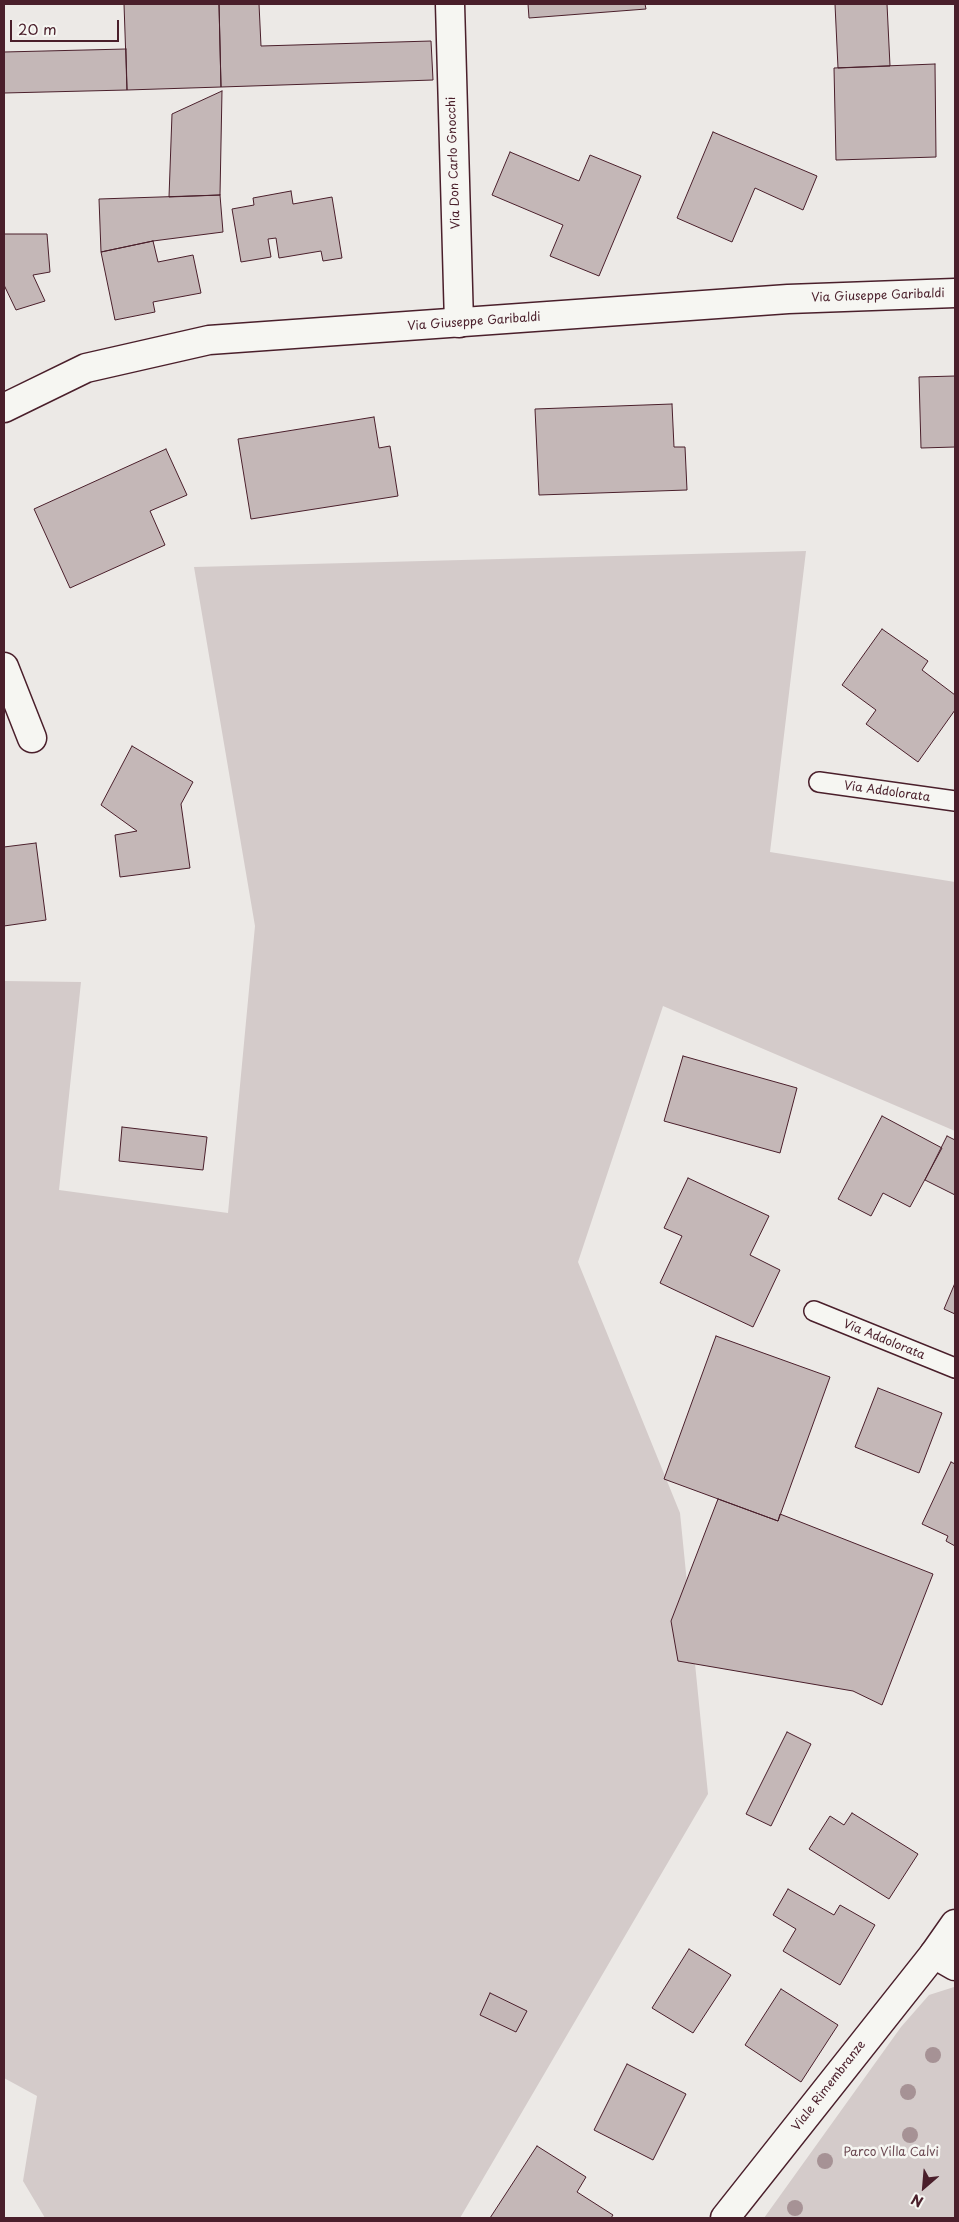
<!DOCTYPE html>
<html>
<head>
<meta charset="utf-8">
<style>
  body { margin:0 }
  #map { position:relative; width:959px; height:2222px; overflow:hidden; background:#ece9e6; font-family:"Playpen Sans",sans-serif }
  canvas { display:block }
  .frame { position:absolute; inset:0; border:5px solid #4a1f2b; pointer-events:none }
  .north { position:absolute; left:899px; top:2162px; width:50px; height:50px; -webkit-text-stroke:4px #f6f6f2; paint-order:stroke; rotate:207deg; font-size:14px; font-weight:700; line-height:20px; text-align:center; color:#4a1f2b }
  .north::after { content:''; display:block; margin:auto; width:18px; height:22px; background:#4a1f2b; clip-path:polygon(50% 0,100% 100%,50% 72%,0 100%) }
  .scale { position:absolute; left:10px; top:20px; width:109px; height:22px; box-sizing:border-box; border:2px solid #4a1f2b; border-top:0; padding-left:6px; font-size:15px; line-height:18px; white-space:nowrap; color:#4a1f2b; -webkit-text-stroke:4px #f6f6f2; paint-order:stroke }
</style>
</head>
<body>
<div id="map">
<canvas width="959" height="2222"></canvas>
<div class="frame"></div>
<div class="north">N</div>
<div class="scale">20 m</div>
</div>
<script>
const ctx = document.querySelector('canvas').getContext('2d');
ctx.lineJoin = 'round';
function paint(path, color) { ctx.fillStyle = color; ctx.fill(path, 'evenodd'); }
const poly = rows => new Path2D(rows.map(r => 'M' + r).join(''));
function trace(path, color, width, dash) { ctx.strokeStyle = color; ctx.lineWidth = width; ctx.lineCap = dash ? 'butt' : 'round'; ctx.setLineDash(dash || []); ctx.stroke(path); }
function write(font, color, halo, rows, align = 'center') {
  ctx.font = font + ' "Playpen Sans",sans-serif'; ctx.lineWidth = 5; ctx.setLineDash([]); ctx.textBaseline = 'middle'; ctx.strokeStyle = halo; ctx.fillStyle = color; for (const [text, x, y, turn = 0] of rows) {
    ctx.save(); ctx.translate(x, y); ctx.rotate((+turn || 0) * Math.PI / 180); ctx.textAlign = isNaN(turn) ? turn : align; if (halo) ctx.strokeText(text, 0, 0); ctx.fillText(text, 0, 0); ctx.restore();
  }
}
const green = poly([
  [806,551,770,852,955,882,955,1131,663,1006,578,1262,680,1513,708,1794,460,2218,45,2218,23,2181,37,2096,4,2078,4,981,81,982,59,1190,228,1213,255,926,194,567],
  [954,1987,955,2218,764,2218,901,2027,929,1995]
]);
const building = poly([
  [124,4,219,4,221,87,127,90,124,4],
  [219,4,259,4,261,46,431,41,433,80,221,87,219,4],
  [528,4,645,4,646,9,529,18,528,4],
  [835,4,887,4,890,66,838,68,835,4],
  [126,49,127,90,4,93,4,52,126,49],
  [935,64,936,157,836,160,834,68,935,64],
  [222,91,220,195,169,197,172,114,222,91],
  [713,132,817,176,803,210,755,188,732,242,677,218,713,132],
  [510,152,579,181,590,155,641,176,599,276,550,256,563,225,492,195,510,152],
  [291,191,293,204,332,197,342,258,323,261,321,251,279,258,276,238,268,239,271,257,241,262,232,209,254,205,253,198,291,191],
  [220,195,223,232,153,241,101,252,99,199,220,195],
  [4,234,47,234,50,272,33,275,45,301,16,310,4,285,4,234],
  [153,241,158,262,193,255,201,293,153,302,155,312,115,320,101,252,153,241],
  [955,376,955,447,921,448,919,377,955,376],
  [672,404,674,447,685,447,687,490,539,495,535,409,672,404],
  [374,417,379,448,390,446,398,496,251,519,238,439,374,417],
  [166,449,187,495,150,511,165,545,70,588,34,509,166,449],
  [882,629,928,661,922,670,955,695,955,710,918,762,866,724,876,710,842,685,882,629],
  [132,746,193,782,181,804,190,868,120,877,115,835,137,831,101,805,132,746],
  [36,843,46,920,4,926,4,847,36,843],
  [683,1056,797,1088,780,1153,664,1121,683,1056],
  [882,1116,942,1148,910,1207,883,1193,871,1216,838,1199,882,1116],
  [122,1127,207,1137,203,1170,119,1161,122,1127],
  [947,1136,955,1140,955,1195,925,1180,947,1136],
  [688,1178,769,1216,750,1255,780,1270,753,1327,660,1283,682,1236,664,1228,688,1178],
  [955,1283,955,1314,944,1309,955,1283],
  [716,1336,830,1377,778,1521,664,1479,716,1336],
  [878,1388,942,1413,919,1473,855,1447,878,1388],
  [951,1462,955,1464,955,1546,946,1541,948,1536,922,1524,951,1462],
  [718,1499,778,1521,780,1514,933,1574,882,1705,853,1691,678,1661,671,1621,718,1499],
  [787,1732,811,1744,771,1826,746,1814,787,1732],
  [852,1813,918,1854,889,1899,809,1849,830,1816,844,1825,852,1813],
  [788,1889,834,1915,840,1905,875,1925,840,1985,783,1951,796,1929,773,1915,788,1889],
  [689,1949,731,1975,693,2033,652,2008,689,1949],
  [781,1989,838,2025,801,2082,745,2045,781,1989],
  [490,1993,527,2011,516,2032,480,2015,490,1993],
  [627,2064,686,2094,653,2160,594,2130,627,2064],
  [537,2146,586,2177,577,2192,613,2215,611,2218,490,2218,537,2146]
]);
const lane = poly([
  [819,782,955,801],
  [814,1311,955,1368]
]);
const street = poly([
  [450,4,459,323],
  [4,667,32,738],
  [934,1954,955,1966]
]);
const secondary = poly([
  [4,408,86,368,209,340,788,299,955,293],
  [725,2218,934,1954,955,1924]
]);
const trees = [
  [933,2055],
  [908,2092],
  [910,2135],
  [825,2161],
  [795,2208]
];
const streetNames = [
  ["Via Don Carlo Gnocchi",454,163,-92],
  ["Via Giuseppe Garibaldi",878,296,-2],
  ["Via Giuseppe Garibaldi",474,322,-4],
  ["Via Addolorata",887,792,8],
  ["Via Addolorata",884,1340,22],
  ["Viale Rimembranze",829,2086,-52]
];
const parkNames = [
  ["Parco Villa Calvi",891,2153]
];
paint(green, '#d4cbca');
paint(building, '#c4b7b7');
trace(building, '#4a1f2b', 1);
trace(lane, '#4a1f2b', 22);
trace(street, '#4a1f2b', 31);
trace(secondary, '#4a1f2b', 31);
trace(lane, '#f6f6f2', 19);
trace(street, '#f6f6f2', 28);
trace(secondary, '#f6f6f2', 28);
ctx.fillStyle = '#a69295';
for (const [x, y] of trees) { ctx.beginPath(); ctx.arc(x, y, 8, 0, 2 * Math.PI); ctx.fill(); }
write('12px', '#4a1f2b', '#f6f6f2', streetNames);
write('12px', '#6c4a53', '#f6f6f2', parkNames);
</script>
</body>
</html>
